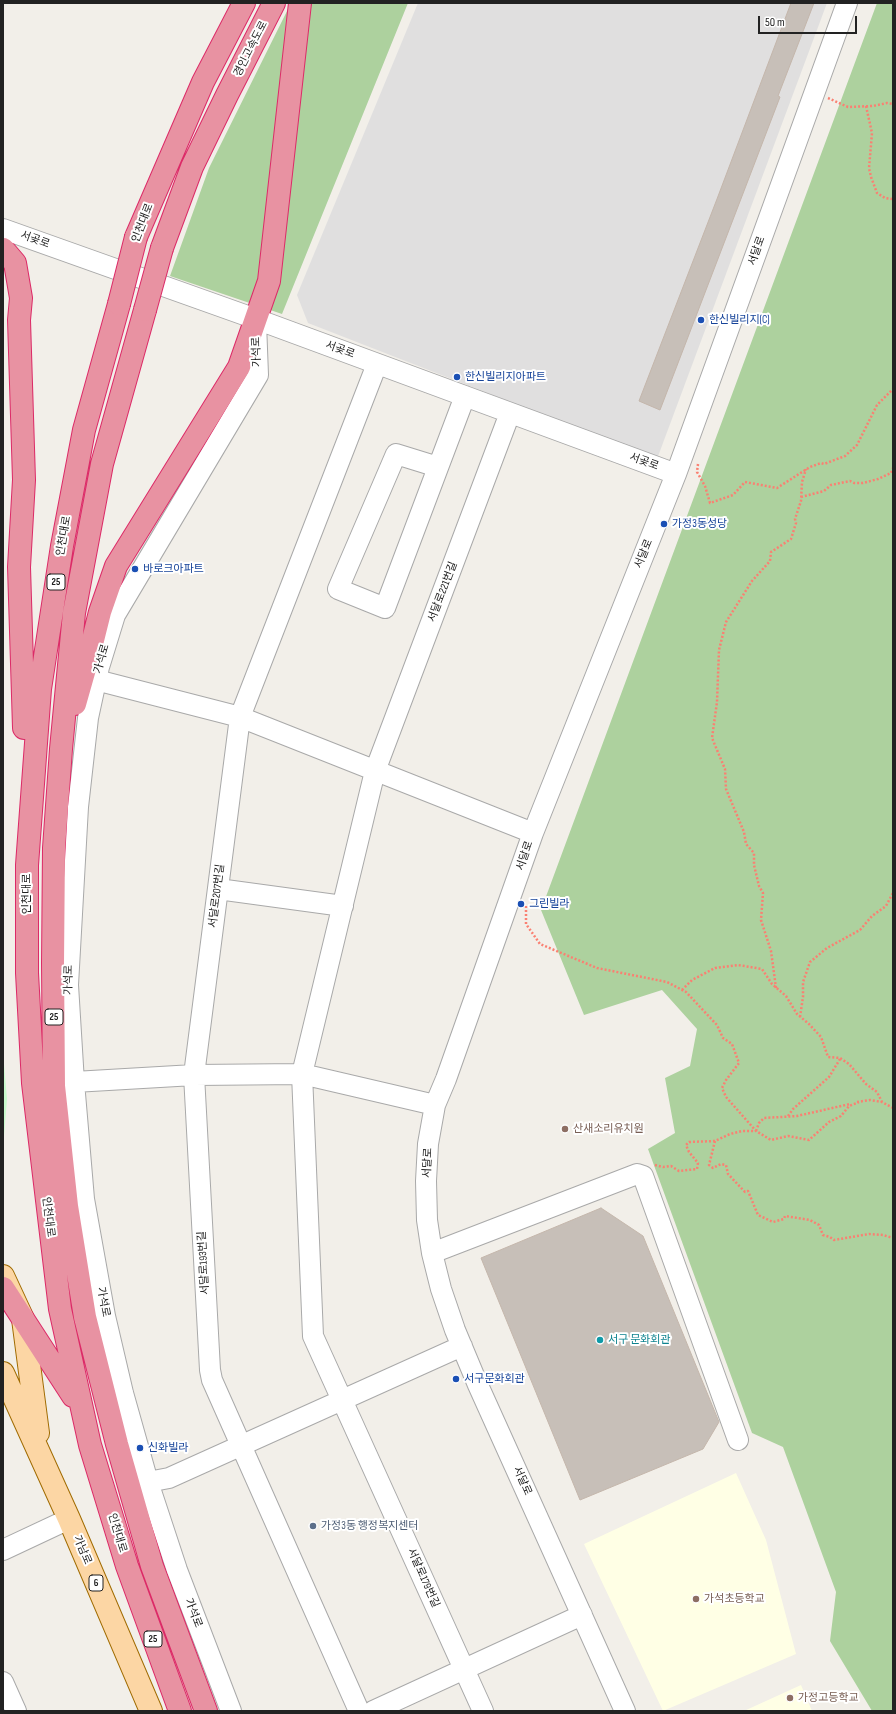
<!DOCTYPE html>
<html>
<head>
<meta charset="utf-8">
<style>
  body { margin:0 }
  #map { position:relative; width:896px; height:1714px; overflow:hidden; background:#f2efe9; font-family:"Sofia Sans Condensed",sans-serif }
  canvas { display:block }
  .frame { position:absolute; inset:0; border:4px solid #222; pointer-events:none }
  .scale { position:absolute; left:758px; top:16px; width:99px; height:18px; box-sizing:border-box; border:2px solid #222; border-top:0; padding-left:5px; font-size:12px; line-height:14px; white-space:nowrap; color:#222; -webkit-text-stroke:3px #fff; paint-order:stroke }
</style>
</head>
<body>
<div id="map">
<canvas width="896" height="1714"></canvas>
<div class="frame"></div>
<div class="scale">50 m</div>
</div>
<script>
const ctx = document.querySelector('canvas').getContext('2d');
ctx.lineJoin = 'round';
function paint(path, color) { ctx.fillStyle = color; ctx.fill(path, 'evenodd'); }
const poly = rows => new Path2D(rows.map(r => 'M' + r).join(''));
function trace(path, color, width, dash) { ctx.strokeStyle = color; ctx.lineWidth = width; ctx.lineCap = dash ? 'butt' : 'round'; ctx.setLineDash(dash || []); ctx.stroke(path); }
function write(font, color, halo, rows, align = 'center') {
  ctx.font = font + ' "Sofia Sans Condensed","Noto Sans KR",sans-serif'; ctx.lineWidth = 4; ctx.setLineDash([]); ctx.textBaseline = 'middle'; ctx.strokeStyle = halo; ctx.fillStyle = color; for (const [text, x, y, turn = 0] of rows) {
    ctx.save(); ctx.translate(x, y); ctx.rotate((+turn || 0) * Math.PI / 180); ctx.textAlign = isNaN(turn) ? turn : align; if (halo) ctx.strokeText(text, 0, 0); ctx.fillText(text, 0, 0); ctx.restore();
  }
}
const residential = poly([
  [418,3,827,3,657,459,308,323,297,295]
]);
const education = poly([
  [736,1473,766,1540,796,1654,663,1711,584,1544],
  [801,1685,812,1711,744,1711]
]);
const forest = poly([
  [291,3,408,3,282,314,170,276,209,168],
  [877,3,893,3,893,1711,872,1711,830,1641,836,1592,783,1447,752,1433,648,1149,675,1133,665,1078,690,1066,697,1029,662,990,584,1015,541,910]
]);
const park = poly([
  [3,1052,7,1099,3,1149]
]);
const building = poly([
  [791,3,814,3,778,96,780,97,660,410,639,401,717,199,791,3],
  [601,1208,643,1236,719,1422,703,1449,580,1500,481,1258,601,1208]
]);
const path = poly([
  [828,98,848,107,873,106,887,103,893,104],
  [866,106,872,133,869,168,871,177,877,193,885,198,893,199],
  [698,464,697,472,705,486,710,503,733,495,745,482,777,488,810,467,821,463,824,464,845,456,857,445,877,405,893,389],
  [801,497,824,491,831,485,850,481,854,483,863,483,878,479,891,473,893,468],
  [526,906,526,924,540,944,597,968,667,982,686,992,717,1025,723,1038,732,1044,739,1063,726,1080,722,1088,726,1097,756,1131,771,1140,788,1136,809,1140,829,1122,841,1116,849,1106,859,1102],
  [776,988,771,951,761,920,763,893,759,886,754,865,754,853,746,844,744,832,726,789,725,769,712,738,717,702,719,650,726,622,752,581,770,561,771,552,791,539,796,523,795,519,801,501,802,482,806,469],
  [682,990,692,980,715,968,738,965,762,969,772,984,786,996,797,1014,809,1024,821,1037,828,1057,840,1058,849,1064,866,1084,877,1092,882,1102],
  [800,1017,803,997,803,982,810,962,827,948,860,930,872,916,886,906,893,893],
  [857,1102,870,1100,882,1102,893,1108],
  [788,1116,793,1109,829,1077,840,1059],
  [756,1131,759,1123,764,1118,797,1116,850,1104],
  [715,1141,709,1165,713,1168,721,1164,726,1165,728,1174,745,1192,748,1191,758,1215,773,1222,784,1219,785,1216,810,1220,819,1225,823,1235,830,1237,834,1240,869,1234,883,1235,893,1238],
  [655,1165,663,1167,671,1166,679,1171,697,1169,698,1163,689,1152,686,1145,689,1142,715,1141,730,1134,742,1131,755,1131]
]);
const minor = poly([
  [3,229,256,319,676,474],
  [438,467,396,454,338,589,385,608,465,396],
  [96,680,240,717,533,833],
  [218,889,343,906],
  [74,1082,194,1075,302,1074,435,1105],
  [432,1253,637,1174,643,1176,738,1440],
  [148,1482,169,1478,462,1346],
  [3,1550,69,1519],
  [3,1682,16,1711],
  [231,1711,177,1570,148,1482,123,1393,105,1316,84,1199,74,1082,68,985,78,807,88,718,99,667,115,615,258,375,256,323],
  [359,1711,212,1380,210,1370,194,1075,240,717,377,364],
  [373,1711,582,1615],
  [483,1711,313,1336,302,1074,375,771,510,413],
  [625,1711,478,1385,455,1330,441,1289,432,1253,427,1220,426,1181,428,1144,435,1105,446,1079,533,833,676,474,847,3]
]);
const major = poly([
  [3,1276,23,1319,38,1433],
  [3,1373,69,1519,151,1711]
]);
const highway = poly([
  [136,237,203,82,244,3],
  [162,248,192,167,227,95,274,3],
  [3,249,15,263,21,298,19,320,24,480,19,567,24,728],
  [119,304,84,430,62,546,40,689,27,865,27,973,33,1083,60,1309,90,1445,127,1566,180,1711],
  [145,310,102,464,74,613,61,749,54,848,53,963,54,1086,67,1206,85,1317,117,1444,152,1566,206,1711],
  [75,704,92,644,100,612,116,566,239,367,269,281,300,3],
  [3,1288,73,1396]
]);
const highwayBridge = poly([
  [119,304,136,237],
  [145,310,162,248]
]);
const markers = [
  [701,320,4,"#1a4fb4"],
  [457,377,4,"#1a4fb4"],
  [664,524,4,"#1a4fb4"],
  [135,569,4,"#1a4fb4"],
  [521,904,4,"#1a4fb4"],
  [565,1129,4,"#8d6e63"],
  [600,1340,4,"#0f9aa8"],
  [456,1379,4,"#1a4fb4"],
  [140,1448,4,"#1a4fb4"],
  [313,1526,4,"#5c6f8a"],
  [696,1599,4,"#8d6e63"],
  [790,1698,4,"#8d6e63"]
];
const shields = [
  [56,582,18],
  [54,1017,18],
  [96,1583,14],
  [153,1639,18]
];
const shieldNames = [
  ["25",56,582],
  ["25",54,1017],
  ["6",96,1583],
  ["25",153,1639]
];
const streetNames = [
  ["경인고속도로",251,49,-63],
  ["인천대로",143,223,-69],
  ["서곶로",35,240,20],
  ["서달로",757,251,-70],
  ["서곶로",340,350,20],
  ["가석로",257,352,-92],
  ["서곶로",644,462,20],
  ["인천대로",64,536,-80],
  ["서달로",644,554,-68],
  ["서달로221번길",443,592,-69],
  ["가석로",102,659,-74],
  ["서달로",525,856,-71],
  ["인천대로",27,894,-90],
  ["서달로207번길",217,896,-83],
  ["가석로",69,980,-89],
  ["서달로",428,1163,-87],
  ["인천대로",48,1217,83],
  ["서달로193번길",204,1263,-93],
  ["가석로",103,1302,79],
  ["서달로",522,1481,66],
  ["인천대로",117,1533,73],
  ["가남로",82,1550,67],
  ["서달로179번길",423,1578,66],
  ["가석로",193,1613,69]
];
const transitNames = [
  ["한신빌리지(C)",709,320],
  ["한신빌리지아파트",465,377],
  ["가정3동성당",672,524],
  ["바로크아파트",143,569],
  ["그린빌라",529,904],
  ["서구문화회관",464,1379],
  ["신화빌라",148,1448]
];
const educationNames = [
  ["산새소리유치원",573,1129],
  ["가석초등학교",704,1599],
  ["가정고등학교",798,1698]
];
const cultureNames = [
  ["서구 문화회관",608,1340]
];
const serviceNames = [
  ["가정3동 행정복지센터",321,1526]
];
paint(residential, '#e0dfdf');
paint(education, '#ffffe5');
paint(forest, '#add19e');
paint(park, '#c8facc');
paint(building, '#c7bfb8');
trace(building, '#c4b6ab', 1);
trace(minor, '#a9a9a9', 22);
trace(major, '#a06b00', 24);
trace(highway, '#dc2a67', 24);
trace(path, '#fa8072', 2.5, [2, 2]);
trace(minor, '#fff', 20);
trace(major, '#fcd6a4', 22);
trace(highway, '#e892a2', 22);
trace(highwayBridge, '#dc2a67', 24, []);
trace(highwayBridge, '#e892a2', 22);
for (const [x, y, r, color] of markers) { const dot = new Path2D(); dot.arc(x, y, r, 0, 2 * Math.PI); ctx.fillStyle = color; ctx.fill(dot); trace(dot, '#fff', 1.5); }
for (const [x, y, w] of shields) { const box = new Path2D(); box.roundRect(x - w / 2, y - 8, w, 16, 3); ctx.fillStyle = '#fff'; ctx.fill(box); trace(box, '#222', 1); }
write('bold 10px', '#222', null, shieldNames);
write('11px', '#222', '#fff', streetNames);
write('11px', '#164399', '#fff', transitNames, 'left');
write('11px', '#785e54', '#fff', educationNames, 'left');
write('11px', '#0d838f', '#fff', cultureNames, 'left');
write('11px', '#4e5e75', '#fff', serviceNames, 'left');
</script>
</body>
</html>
